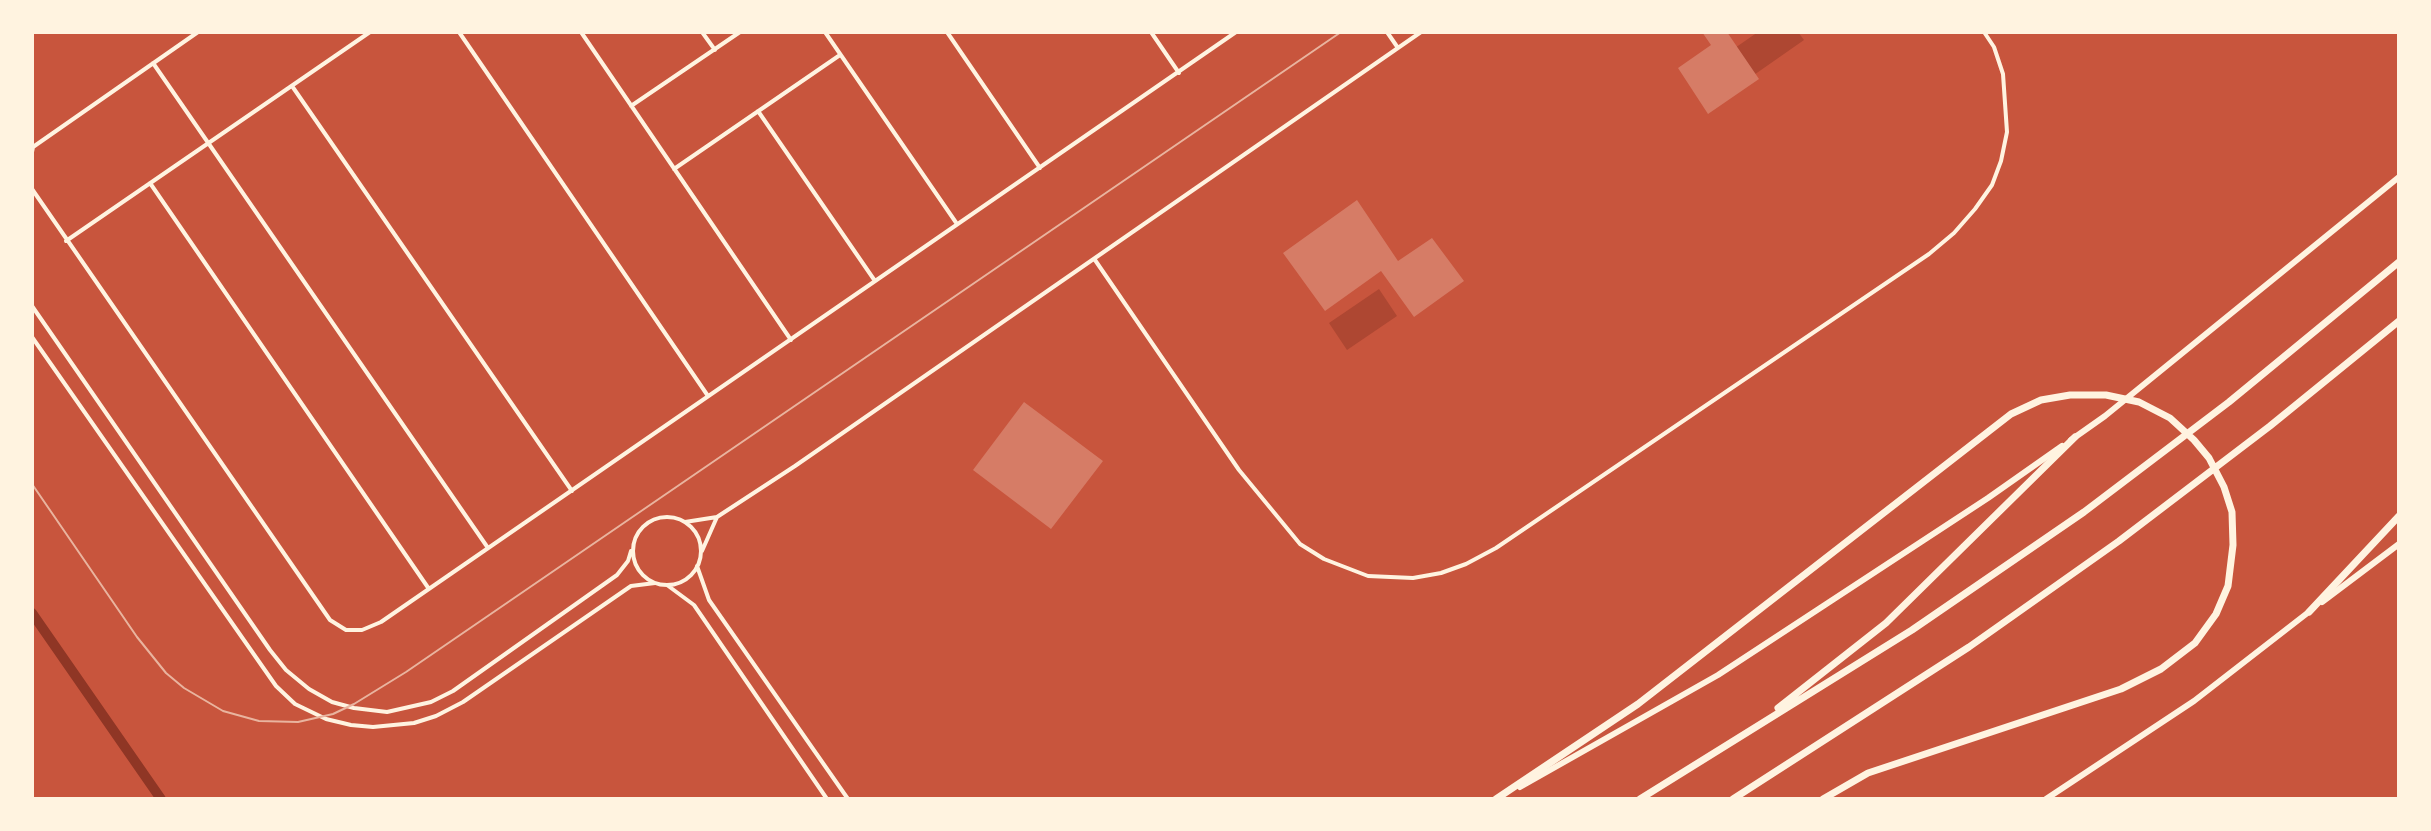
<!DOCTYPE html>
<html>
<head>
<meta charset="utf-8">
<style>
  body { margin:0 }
  #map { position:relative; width:2431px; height:831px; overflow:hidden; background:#c8553d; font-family:"Times New Roman",serif }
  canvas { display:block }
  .frame { position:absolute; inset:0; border:34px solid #fff3e0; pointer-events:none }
</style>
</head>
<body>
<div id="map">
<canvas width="2431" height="831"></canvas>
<div class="frame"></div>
</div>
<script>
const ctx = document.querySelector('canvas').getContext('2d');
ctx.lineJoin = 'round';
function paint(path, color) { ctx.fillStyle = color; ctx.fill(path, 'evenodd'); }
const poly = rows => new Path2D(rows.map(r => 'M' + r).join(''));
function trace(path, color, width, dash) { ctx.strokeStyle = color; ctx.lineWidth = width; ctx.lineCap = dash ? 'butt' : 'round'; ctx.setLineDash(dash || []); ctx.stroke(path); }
const green = poly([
  [1758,32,1798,32,1804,40,1751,77,1732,50],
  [1379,289,1397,316,1347,350,1329,323]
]);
const canal = poly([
  [32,613,161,799]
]);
const building = poly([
  [1702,32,1727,32,1759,79,1708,114,1678,68,1711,45],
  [1357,200,1398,261,1432,238,1464,281,1414,317,1381,271,1325,311,1283,253],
  [1024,402,1103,461,1051,529,973,470]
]);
const minor = poly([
  [459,32,708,396],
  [581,32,791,340],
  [702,32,715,50],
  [825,32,957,224],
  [947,32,1040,168],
  [1151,32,1179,73],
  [1387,32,1398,48],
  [153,63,488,548],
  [292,86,572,491],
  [631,106,740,32],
  [758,111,875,281],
  [32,152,33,147,198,32],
  [674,169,840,55],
  [150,183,429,589],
  [32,189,330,620,346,630,362,630,381,622,1236,32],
  [66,241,370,32],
  [1095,260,1239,470,1300,544,1324,559,1368,576,1413,578,1441,573,1466,564,1496,548,1929,254,1954,233,1975,209,1992,185,2001,161,2007,132,2003,74,1994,47,1984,32],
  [32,306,270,650,286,670,309,689,332,702,354,708,387,712,431,702,453,691,617,575,628,561,631,551],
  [32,337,276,686,295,704,326,719,351,725,373,727,414,723,436,716,463,702,631,586,655,583],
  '633 551a34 34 0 1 1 68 0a34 34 0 1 1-68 0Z',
  [685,522,717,517,795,466,1421,32],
  [702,551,717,517],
  [697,566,709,600,848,799],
  [667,585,694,605,827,799]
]);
const secondary = poly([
  [2071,440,2105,416,2399,177],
  [2322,602,2399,544],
  [1520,787,1718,675,1988,498,2062,446],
  [2046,799,2194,701,2310,611]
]);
const motorway = poly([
  [2309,612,2399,516],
  [1778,708,1886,623,2075,437],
  [1496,799,1638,704,2011,414,2041,400,2070,395,2106,395,2139,402,2170,418,2194,440,2209,458,2224,487,2232,512,2233,545,2228,586,2216,614,2195,643,2161,669,2121,689,1868,773,1823,799],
  [1640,799,1912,630,2084,512,2229,402,2399,262],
  [1733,799,1969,647,2119,541,2270,426,2399,321]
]);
const tram = poly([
  [32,484,137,637,166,673,184,688,223,711,259,721,298,722,333,714,354,704,406,672,1341,32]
]);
paint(green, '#ae4732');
trace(canal, '#8f3625', 10);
paint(building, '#d67c66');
trace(minor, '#fff3e0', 4);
trace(secondary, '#fff3e0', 6);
trace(motorway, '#fff3e0', 7);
trace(tram, '#e9b49f', 2);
</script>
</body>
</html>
